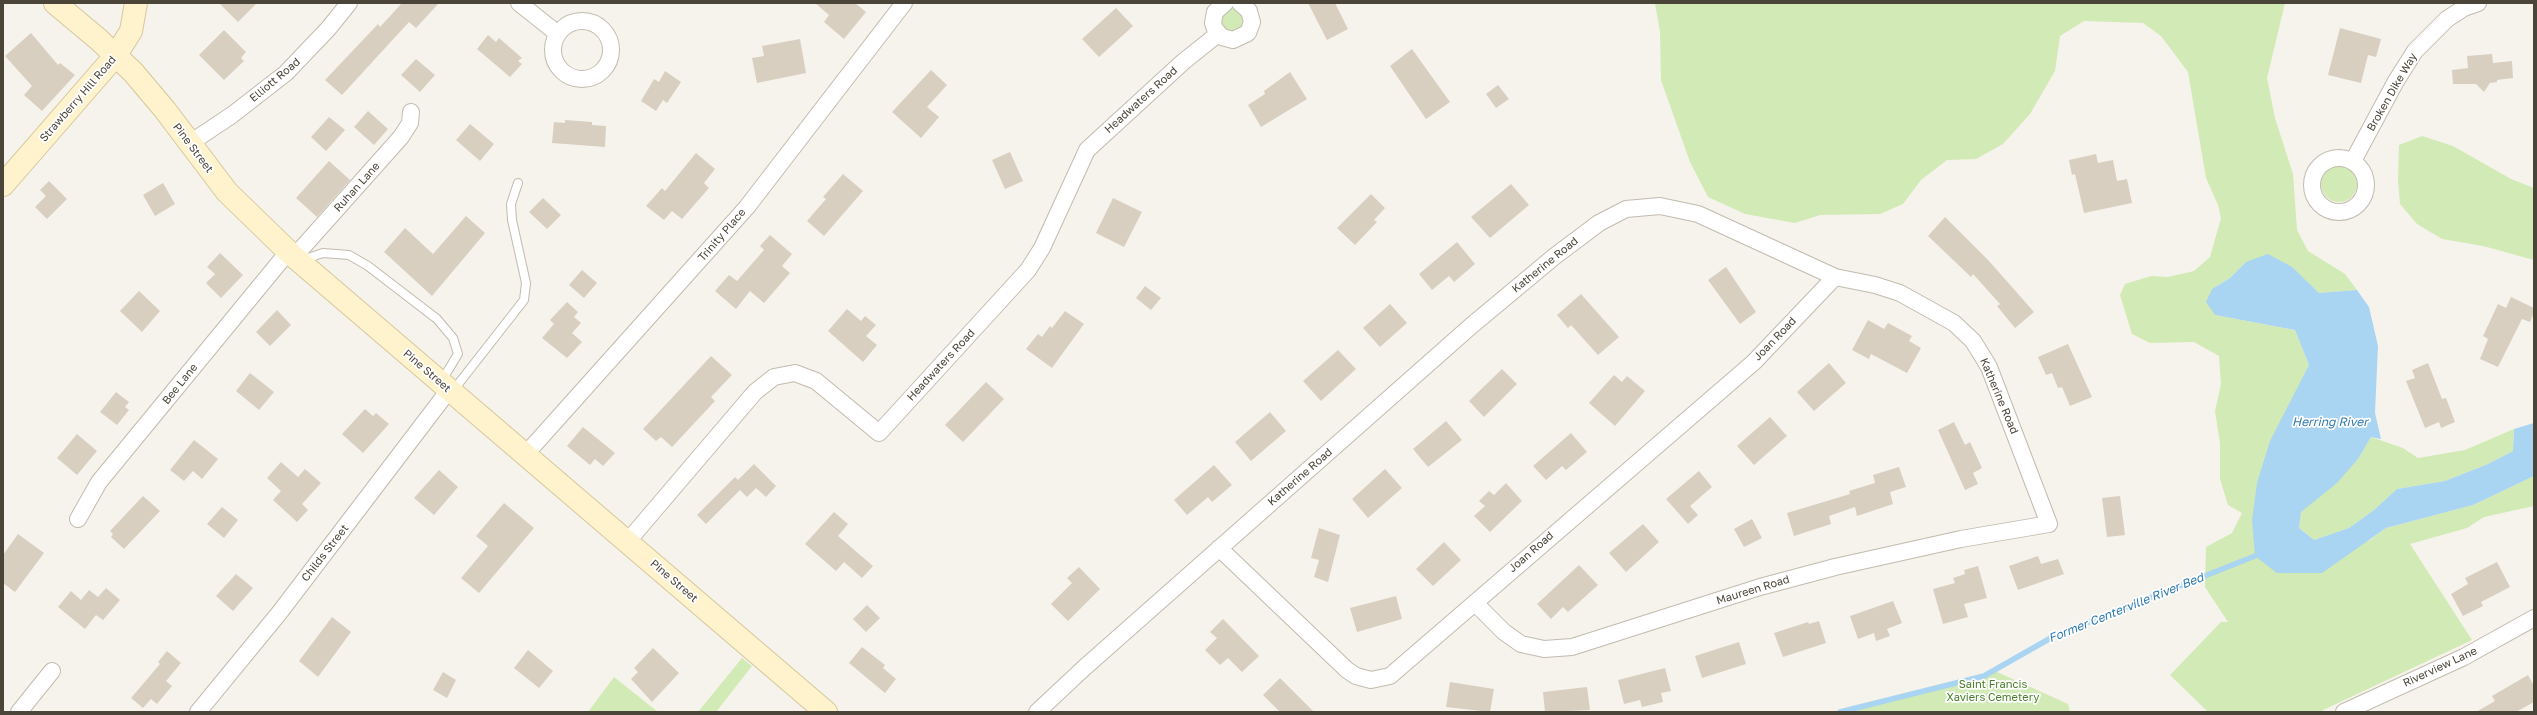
<!DOCTYPE html>
<html>
<head>
<meta charset="utf-8">
<style>
  body { margin:0 }
  #map { position:relative; width:2537px; height:715px; overflow:hidden; background:#f6f3ec; font-family:"Golos Text",sans-serif }
  canvas { display:block }
  .frame { position:absolute; inset:0; border:4px solid #4b4439; pointer-events:none }
</style>
</head>
<body>
<div id="map">
<canvas width="2537" height="715"></canvas>
<div class="frame"></div>
</div>
<script>
const ctx = document.querySelector('canvas').getContext('2d');
ctx.lineJoin = 'round';
function paint(path, color) { ctx.fillStyle = color; ctx.fill(path, 'evenodd'); }
const poly = rows => new Path2D(rows.map(r => 'M' + r).join(''));
function trace(path, color, width, dash) { ctx.strokeStyle = color; ctx.lineWidth = width; ctx.lineCap = dash ? 'butt' : 'round'; ctx.setLineDash(dash || []); ctx.stroke(path); }
function write(font, color, halo, rows, align = 'center') {
  ctx.font = font + ' "Golos Text",sans-serif'; ctx.lineWidth = 3.5; ctx.setLineDash([]); ctx.textBaseline = 'middle'; ctx.strokeStyle = halo; ctx.fillStyle = color; for (const [text, x, y, turn = 0] of rows) {
    ctx.save(); ctx.translate(x, y); ctx.rotate((+turn || 0) * Math.PI / 180); ctx.textAlign = isNaN(turn) ? turn : align; if (halo) ctx.strokeText(text, 0, 0); ctx.fillText(text, 0, 0); ctx.restore();
  }
}
const green = poly([
  [1655,3,2285,3,2267,78,2275,118,2293,174,2297,230,2308,251,2345,274,2357,290,2319,293,2292,268,2246,262,2230,278,2212,289,2215,315,2295,330,2309,365,2296,393,2255,555,2370,540,2386,528,2473,505,2534,476,2534,506,2484,517,2467,528,2410,544,2472,640,2319,712,2208,712,2170,675,2221,622,2228,622,2205,587,2206,547,2232,533,2242,513,2228,505,2220,479,2220,443,2215,411,2221,384,2219,356,2194,342,2150,343,2132,334,2120,295,2125,284,2151,276,2168,277,2194,271,2210,257,2221,218,2218,205,2206,178,2188,72,2161,36,2143,23,2084,21,2060,36,2055,71,2030,114,2003,144,1976,159,1947,160,1921,180,1903,204,1880,214,1820,215,1795,223,1745,214,1708,197,1690,162,1661,80,1660,32],
  '1220 20a12 12 0 1 1 24 0a12 12 0 1 1-24 0Z',
  [2422,136,2453,146,2511,179,2534,188,2534,260,2483,246,2442,239,2417,224,2400,204,2398,181,2399,145],
  '2321 184a18 18 0 1 1 36 0a18 18 0 1 1-36 0Z',
  [2514,429,2513,451,2488,464,2445,481,2397,489,2374,510,2349,528,2314,540,2299,528,2301,512,2358,459,2371,437,2403,448,2418,458,2465,450],
  [742,658,752,666,716,712,698,712],
  [1995,671,2068,704,2070,712,1840,712],
  [614,677,658,712,588,712]
]);
const water = poly([
  [2268,254,2292,267,2319,293,2357,290,2369,307,2378,346,2375,413,2381,439,2371,437,2358,459,2337,483,2301,512,2299,528,2314,540,2349,528,2374,510,2397,489,2445,481,2488,464,2513,451,2514,429,2534,423,2534,476,2473,505,2386,528,2322,573,2277,573,2255,556,2252,520,2257,483,2270,441,2309,365,2295,330,2215,315,2206,302,2212,289,2230,278,2246,262]
]);
const stream = poly([
  [1840,712,1984,676,2056,635,2255,556]
]);
const building = poly([
  [219,3,257,3,238,22],
  [402,3,439,3,416,28,409,22,342,95,325,80,378,24,380,27],
  [815,3,855,3,866,12,844,39,824,22,829,15],
  [1308,3,1335,3,1348,29,1327,40],
  [1116,8,1133,26,1099,57,1082,39],
  [2340,28,2381,39,2376,57,2368,55,2361,83,2328,75],
  [224,30,246,52,241,58,244,61,224,80,199,55],
  [31,33,58,65,60,63,75,75,42,111,24,95,32,86,5,56],
  [488,35,496,42,499,38,522,58,518,61,522,64,510,77,477,49],
  [800,39,806,73,757,83,752,58,764,56,762,46],
  [1412,49,1450,102,1426,119,1390,66],
  [2492,54,2493,63,2512,61,2513,78,2497,80,2497,82,2490,83,2484,92,2476,84,2453,84,2452,70,2468,68,2467,56],
  [416,59,435,75,420,92,401,75],
  [931,70,947,85,927,107,939,117,921,138,892,112],
  [665,71,681,82,667,103,663,100,656,111,641,101,654,79,659,82],
  [1290,72,1307,99,1261,127,1248,105,1265,94,1264,91],
  [1498,85,1509,99,1496,108,1486,94],
  [368,111,388,129,374,145,354,127],
  [329,117,345,130,326,151,311,137],
  [565,120,592,122,592,125,606,126,605,147,552,143,554,122,565,123],
  [470,124,494,144,480,161,456,140],
  [1010,152,1023,181,1005,189,992,160],
  [696,153,715,169,704,183,709,188,682,219,672,211,664,220,646,206,662,188,665,191],
  [2096,154,2098,163,2113,160,2117,181,2127,179,2132,203,2084,213,2075,174,2072,175,2069,160],
  [329,161,350,180,317,217,296,198],
  [843,174,863,191,824,236,807,221,826,199,823,197],
  [49,181,67,199,47,219,35,207,46,196,40,190],
  [163,183,175,204,155,216,143,195],
  [1511,184,1529,205,1490,238,1471,217],
  [1371,194,1385,208,1374,220,1377,222,1355,245,1337,228],
  [543,198,561,215,547,229,529,212],
  [1113,198,1142,212,1124,247,1096,233],
  [466,216,485,233,432,296,384,252,405,228,433,254],
  [1945,217,1989,261,2034,312,2015,328,1997,306,2000,304,1973,274,1971,277,1928,236],
  [770,235,792,254,782,266,790,273,764,303,750,291,736,309,715,291,729,275,737,281,764,250,760,246],
  [1457,242,1475,264,1454,282,1449,276,1432,290,1419,274],
  [220,253,243,275,221,298,206,283,215,274,207,267],
  [1726,267,1756,312,1740,324,1708,280],
  [582,270,597,283,584,298,569,285],
  [1145,286,1161,298,1151,310,1136,298],
  [139,291,160,311,142,332,120,311],
  [1581,294,1619,337,1598,355,1571,325,1568,328,1557,315],
  [2511,297,2534,308,2534,313,2530,322,2522,319,2498,367,2480,359,2488,339,2483,336,2498,304,2506,308],
  [567,302,578,312,574,317,581,323,572,333,582,342,567,358,542,338,554,324,550,320],
  [1390,304,1407,323,1380,347,1363,328],
  [847,309,861,321,865,316,876,325,866,336,877,345,863,362,828,331],
  [277,310,291,325,270,346,256,332],
  [1065,311,1084,324,1052,368,1026,349,1038,334,1042,337,1050,326,1052,328],
  [1868,320,1884,329,1888,323,1912,336,1909,341,1921,348,1907,373,1871,354,1869,359,1852,350],
  [2068,344,2092,397,2070,406,2062,387,2058,388,2052,373,2046,375,2038,357],
  [1338,350,1356,369,1321,401,1303,381],
  [711,356,732,375,711,397,715,401,672,447,661,437,656,441,643,429],
  [1829,363,1846,383,1814,411,1797,392],
  [2428,363,2442,399,2446,398,2455,422,2441,428,2439,422,2425,428,2406,381,2415,378,2412,370],
  [1502,369,1517,384,1484,417,1469,401],
  [250,373,274,392,259,410,236,391],
  [1614,375,1622,382,1627,376,1645,391,1615,426,1589,403],
  [986,382,1004,399,963,442,945,425],
  [116,392,129,402,125,407,129,410,117,425,100,412],
  [365,409,373,416,376,413,389,424,363,453,342,434],
  [1270,412,1286,431,1251,461,1235,442],
  [1770,417,1787,436,1754,465,1737,446],
  [1446,421,1462,440,1428,467,1413,449],
  [1954,422,1965,445,1970,442,1982,468,1973,473,1978,484,1965,490,1938,430],
  [583,427,615,453,603,466,595,459,590,465,567,446],
  [1571,433,1587,452,1566,470,1562,466,1546,480,1533,466],
  [77,434,97,451,77,475,57,458],
  [194,440,218,459,202,479,193,471,184,481,170,470],
  [281,462,298,477,305,469,321,483,302,504,308,510,297,522,273,500,281,491,267,478],
  [754,464,776,486,766,497,756,488,747,497,740,490,706,524,697,515,735,477,738,480],
  [1214,465,1232,485,1212,502,1208,497,1187,515,1174,500],
  [1899,467,1906,487,1890,492,1893,504,1857,516,1855,507,1829,516,1831,524,1794,536,1787,513,1850,494,1849,491,1875,483,1873,475],
  [1385,469,1402,488,1368,518,1352,499],
  [439,470,458,487,434,515,414,498],
  [1699,471,1712,487,1690,506,1698,515,1688,524,1666,499],
  [1506,483,1522,501,1490,532,1474,516,1485,506,1479,501,1489,491,1494,495],
  [143,496,160,511,124,549,111,537,113,534,110,531],
  [2120,496,2125,535,2107,537,2102,498],
  [504,503,534,528,479,593,461,578,488,546,476,536],
  [222,507,238,520,224,538,207,524],
  [834,512,848,524,838,536,873,566,862,578,844,562,836,571,805,544],
  [1752,519,1762,538,1744,547,1734,529],
  [1643,524,1659,542,1626,572,1609,553],
  [1319,528,1340,535,1328,582,1314,577,1319,560,1311,558],
  [18,534,44,553,15,592,3,583,3,555],
  [1444,542,1461,560,1433,586,1416,569],
  [2038,556,2041,564,2058,559,2064,574,2018,590,2009,566],
  [2497,562,2510,587,2481,602,2483,606,2463,616,2451,594,2468,584,2465,578],
  [1579,565,1598,585,1568,612,1563,607,1551,619,1537,604],
  [1978,566,1987,598,1964,604,1968,617,1943,624,1933,589,1955,583,1953,578,1965,574,1964,570],
  [1079,567,1100,589,1068,621,1051,604,1072,583,1067,578],
  [236,574,253,588,233,611,216,596],
  [106,588,120,600,103,620,96,615,85,629,58,607,71,591,81,600,89,590,98,597],
  [1396,596,1402,619,1357,632,1350,608],
  [1893,601,1902,623,1887,629,1890,636,1876,641,1874,633,1858,639,1850,616],
  [867,605,880,618,866,632,853,619],
  [332,617,351,632,318,677,299,661],
  [1223,619,1259,656,1242,672,1228,658,1220,665,1205,650,1217,638,1210,632],
  [1819,621,1826,643,1783,657,1774,633,1808,622,1809,624],
  [1739,642,1746,664,1702,678,1695,656],
  [862,647,885,665,883,668,896,679,885,693,849,663],
  [653,648,679,673,652,702,631,679,638,672,634,668],
  [528,650,553,671,539,688,514,668],
  [167,651,181,663,166,681,172,686,157,704,151,699,143,708,131,698,160,664,158,662],
  [1665,668,1671,691,1661,693,1663,702,1642,707,1640,700,1624,704,1618,680],
  [443,672,456,680,447,698,433,690],
  [2528,675,2534,686,2534,702,2516,712,2476,712,2495,701,2492,696],
  [1280,678,1314,712,1280,712,1263,695],
  [1450,682,1494,689,1490,712,1446,707],
  [1587,687,1590,710,1545,712,1543,692]
]);
const lane = poly([
  [302,260,323,253,349,255,368,266,437,319,453,338,458,354,441,382],
  [452,392,524,300,526,283,512,220,511,204,518,183]
]);
const street = poly([
  [519,3,558,34],
  [1225,3,1215,12,1213,23,1215,29,1222,37,1233,40,1248,33,1252,22,1249,11,1240,3],
  '553 50a29 29 0 1 1 58 0a29 29 0 1 1-58 0Z',
  [190,143,232,115,286,73,328,29,349,3],
  '2312 185a27 27 0 1 1 54 0a27 27 0 1 1-54 0Z',
  [2353,161,2396,81,2415,51,2447,19,2464,8,2478,3],
  [294,257,401,137,410,123,411,112],
  [525,455,747,207,904,3],
  [78,519,99,482,288,252],
  [628,541,755,392,774,377,795,373,816,381,879,433,1028,270,1042,248,1087,150,1183,62,1218,34],
  [1219,548,1347,670,1356,676,1371,680,1390,676,1754,362,1835,277],
  [19,712,52,671],
  [198,712,280,612,449,390],
  [1037,712,1084,668,1471,326,1555,256,1599,223,1626,209,1660,206,1698,214,1835,277,1875,285,1900,293,1954,323,1973,341,1989,367,2049,524,1961,539,1835,567,1760,587,1572,647,1544,649,1521,644,1504,632,1475,603],
  [2344,712,2464,657,2534,618]
]);
const secondary = poly([
  [55,3,98,39,133,72,165,110,227,192,292,255,826,712],
  [3,185,116,55,131,31,136,3]
]);
const streetNames = [
  ["Elliott Road",275,80,-40],
  ["Broken Dike Way",2392,92,-60],
  ["Strawberry Hill Road",78,99,-49],
  ["Headwaters Road",1141,100,-42],
  ["Pine Street",193,148,53],
  ["Ruhan Lane",357,187,-48],
  ["Trinity Place",722,235,-49],
  ["Katherine Road",1545,265,-39],
  ["Joan Road",1775,339,-46],
  ["Headwaters Road",941,365,-47],
  ["Pine Street",427,371,41],
  ["Bee Lane",180,384,-51],
  ["Katherine Road",1999,396,67],
  ["Katherine Road",1300,477,-41],
  ["Joan Road",1531,552,-41],
  ["Childs Street",325,553,-52],
  ["Pine Street",674,581,41],
  ["Maureen Road",1753,590,-17],
  ["Riverview Lane",2440,667,-25]
];
const parkNames = [
  ["Saint Francis",1993,685],
  ["Xaviers Cemetery",1993,698]
];
const waterNames = [
  ["Herring River",2330,422],
  ["Former Centerville River Bed",2126,608,-22]
];
paint(green, '#d2eab5');
paint(water, '#a9d4f2');
trace(stream, '#a9d4f2', 5.5);
paint(building, '#d8cfc1');
trace(lane, '#c2bbae', 10);
trace(street, '#c2bbae', 18);
trace(secondary, '#d6c79b', 24);
trace(lane, '#fff', 8);
trace(street, '#fff', 16);
trace(secondary, '#fff3cd', 22);
write('11px', '#4b4439', '#fff', streetNames);
write('11px', '#4a7f2a', '#fff', parkNames);
write('italic 12px', '#2e7ab2', '#fff', waterNames);
</script>
</body>
</html>
